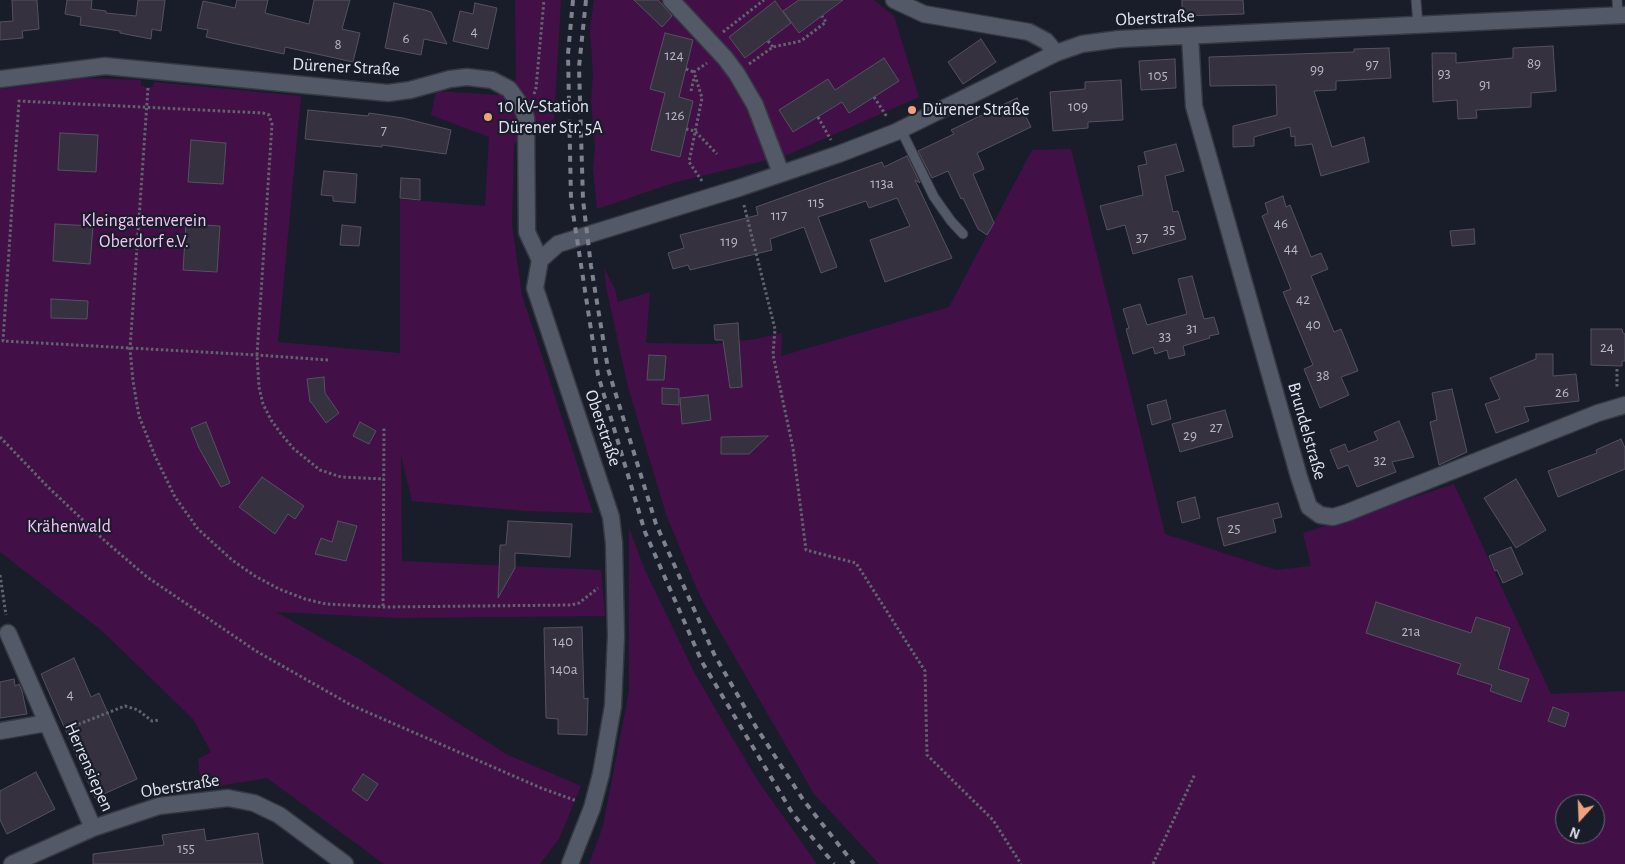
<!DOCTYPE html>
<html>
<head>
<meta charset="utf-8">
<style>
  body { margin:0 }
  #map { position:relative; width:1625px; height:864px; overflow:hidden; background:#191d2a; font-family:"Alegreya Sans",sans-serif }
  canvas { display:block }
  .north { position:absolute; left:1555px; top:794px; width:50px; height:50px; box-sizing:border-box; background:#191d2a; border:1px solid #696d78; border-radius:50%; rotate:200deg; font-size:14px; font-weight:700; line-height:20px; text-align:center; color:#e2e5ee }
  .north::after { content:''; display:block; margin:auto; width:18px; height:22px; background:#f1a17c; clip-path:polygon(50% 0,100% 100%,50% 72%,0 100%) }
</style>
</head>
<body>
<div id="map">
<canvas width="1625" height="864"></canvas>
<div class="north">N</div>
</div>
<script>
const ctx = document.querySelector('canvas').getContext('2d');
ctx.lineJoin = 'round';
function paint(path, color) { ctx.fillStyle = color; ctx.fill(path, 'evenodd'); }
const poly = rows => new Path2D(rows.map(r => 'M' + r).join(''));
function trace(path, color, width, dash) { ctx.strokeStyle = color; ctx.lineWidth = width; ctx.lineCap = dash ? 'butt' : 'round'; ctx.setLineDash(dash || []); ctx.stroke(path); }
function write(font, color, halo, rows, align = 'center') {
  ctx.font = font + ' "Alegreya Sans",sans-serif'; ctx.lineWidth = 4.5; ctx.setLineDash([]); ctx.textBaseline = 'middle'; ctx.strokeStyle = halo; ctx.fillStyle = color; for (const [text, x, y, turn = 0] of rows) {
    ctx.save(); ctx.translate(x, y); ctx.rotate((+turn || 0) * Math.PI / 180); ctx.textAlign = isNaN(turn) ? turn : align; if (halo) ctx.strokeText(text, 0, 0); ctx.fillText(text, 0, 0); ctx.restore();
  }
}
const green = poly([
  [515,0,561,0,554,119,514,144,512,225,522,295,593,513,526,511,412,501,401,455,402,561,601,570,605,616,398,618,276,612,359,659,506,754,581,786,559,839,540,864,384,864,267,778,201,789,198,759,211,752,193,719,101,630,0,552,0,89,86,78,141,80,141,86,148,87,153,87,154,82,301,96,278,342,400,353,400,199,485,206,489,137,431,115,436,91,500,95,516,80],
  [594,0,874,0,894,16,919,97,787,155,673,183,597,209,593,168,595,148,591,100,593,75,590,29],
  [1071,149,1165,534,1276,570,1311,566,1303,533,1454,484,1551,694,1625,691,1625,864,879,864,814,794,704,604,693,580,666,514,628,387,606,287,604,268,615,289,618,302,650,292,646,343,712,344,756,339,782,333,781,356,949,307,1032,150],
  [1565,804,1595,804,1595,834,1565,834],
  [629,528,644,568,695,674,756,778,817,864,589,864,603,826,629,691]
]);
const building = poly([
  [12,0,37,0,39,29,22,31,23,38,0,40,0,22,13,21,12,0],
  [67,0,92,0,91,9,106,11,106,13,136,16,138,0,165,0,161,31,152,29,151,39,120,33,120,31,80,25,81,17,65,14,67,0],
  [237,0,268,0,265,13,309,24,314,0,350,0,342,29,360,33,353,62,285,47,284,54,232,43,206,37,208,30,197,28,203,1,235,8,237,0],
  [634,0,658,0,672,16,662,27,634,0],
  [799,0,843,0,799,33,783,11,799,0],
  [1182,0,1243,0,1244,14,1182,16,1182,0],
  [775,1,791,23,745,58,729,37,775,1],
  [394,3,425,10,431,12,447,44,424,39,421,55,385,48,394,3],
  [475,3,497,8,488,49,453,41,460,11,473,14,475,3],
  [665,33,693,40,679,97,693,101,680,157,651,150,665,93,650,89,665,33],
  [981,39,996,62,963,84,948,62,981,39],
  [1553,46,1556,91,1531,93,1531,107,1476,110,1477,118,1458,119,1457,100,1433,102,1432,53,1456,53,1456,63,1513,58,1513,48,1553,46],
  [1389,48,1391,78,1336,81,1336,90,1314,91,1332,147,1364,137,1369,162,1321,176,1312,144,1295,146,1295,136,1291,137,1290,127,1254,137,1254,146,1233,147,1233,126,1277,115,1276,85,1210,86,1209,57,1354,52,1354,49,1389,48],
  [884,58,899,81,849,113,842,102,793,132,779,110,828,79,835,90,884,58],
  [1175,59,1176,88,1141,90,1139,61,1175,59],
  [1121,80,1123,120,1088,122,1088,128,1053,131,1050,92,1085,89,1085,82,1121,80],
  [1017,98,1031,127,977,153,984,169,973,174,994,223,987,235,978,229,963,198,961,199,948,171,932,178,918,151,954,134,951,130,1017,98],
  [308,110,368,116,369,113,403,118,451,130,446,154,382,145,382,147,305,139,308,110],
  [60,133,98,135,96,172,58,170,60,133],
  [191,140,226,143,223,184,188,182,191,140],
  [1176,144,1184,171,1165,176,1173,212,1178,211,1186,239,1133,254,1125,225,1107,230,1100,206,1143,195,1138,166,1147,164,1144,152,1176,144],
  [907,156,920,183,915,180,952,258,885,282,870,240,910,226,897,198,869,208,866,201,818,217,837,267,821,273,804,227,770,239,772,250,690,270,688,265,673,269,668,253,684,248,680,235,758,215,756,207,882,162,884,167,907,156],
  [324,171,357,174,355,203,333,201,333,196,321,195,324,171],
  [401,178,420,179,420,200,400,198,401,178],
  [1283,196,1286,207,1290,205,1311,257,1321,253,1328,269,1311,276,1334,332,1341,329,1358,371,1341,377,1349,395,1320,408,1304,369,1313,365,1283,292,1291,289,1262,216,1268,213,1265,203,1283,196],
  [55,224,93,226,90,264,53,261,55,224],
  [186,224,220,226,217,272,183,270,186,224],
  [342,225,361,227,359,246,340,245,342,225],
  [1474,229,1475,244,1452,246,1450,231,1474,229],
  [1192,276,1204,319,1214,317,1219,334,1209,336,1210,338,1183,346,1185,355,1169,359,1167,350,1155,354,1153,347,1133,354,1126,329,1129,328,1123,309,1140,304,1147,325,1187,314,1178,279,1192,276],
  [51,299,88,301,87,319,51,318,51,299],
  [738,323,742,387,730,388,723,340,715,340,714,325,738,323],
  [1591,329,1622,329,1623,333,1625,334,1625,361,1622,361,1622,366,1591,365,1591,329],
  [1536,354,1553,354,1553,376,1576,374,1579,401,1524,407,1529,421,1496,433,1485,404,1500,399,1490,378,1536,359,1536,354],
  [649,355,666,356,664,380,647,380,649,355],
  [324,377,325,393,339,413,326,423,311,402,310,402,307,379,324,377],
  [662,388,679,389,679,405,662,404,662,388],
  [1452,389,1467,452,1439,465,1430,422,1437,420,1432,393,1452,389],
  [708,395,711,420,682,424,680,398,708,395],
  [1166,400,1171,419,1152,425,1147,405,1166,400],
  [1225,410,1233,437,1180,452,1172,424,1225,410],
  [1399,421,1414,457,1392,462,1396,472,1357,487,1348,465,1338,469,1330,450,1345,444,1348,452,1378,440,1374,432,1399,421],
  [206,422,230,483,221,487,199,448,191,428,206,422],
  [360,422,376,431,369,444,353,436,360,422],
  [768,436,749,454,721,454,721,437,768,436],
  [1621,439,1625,448,1625,469,1558,497,1548,471,1597,453,1596,450,1621,439],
  [262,477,304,506,295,519,288,514,275,534,239,507,262,477],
  [1516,479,1546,530,1516,548,1484,498,1516,479],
  [1195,497,1200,518,1182,523,1177,502,1195,497],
  [1278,503,1282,517,1273,519,1276,532,1224,546,1217,518,1278,503],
  [338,521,357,526,346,561,315,554,321,538,332,542,338,521],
  [508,521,572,524,570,557,515,553,515,568,498,598,500,545,506,545,508,521],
  [1511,547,1523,574,1503,583,1497,570,1495,571,1489,556,1511,547],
  [1376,602,1471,633,1476,617,1510,628,1498,669,1529,679,1521,702,1490,691,1492,685,1457,674,1461,664,1366,633,1376,602],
  [582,627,584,699,588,698,587,735,558,734,558,719,546,718,544,628,582,627],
  [74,658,91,697,99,693,137,779,95,798,41,674,74,658],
  [14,679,15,686,19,684,22,691,27,714,0,718,0,682,14,679],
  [1553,707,1569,713,1565,727,1548,721,1553,707],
  [36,772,55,809,7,834,0,820,0,791,36,772],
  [363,774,378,784,367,801,352,790,363,774],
  [204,829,206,841,258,833,263,864,93,864,93,854,164,845,162,835,204,829]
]);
const path = poly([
  [723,32,764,0],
  [768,41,773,47],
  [749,64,773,47,801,41,826,22,822,16],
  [686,69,694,72],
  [148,88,130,349,133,381,139,416,155,456,175,497,198,529,232,560,255,576,279,589,305,599,326,604,383,607,571,605,579,603,598,588],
  [691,91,694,78],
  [534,94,536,88,544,0],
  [874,97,887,117],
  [818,117,831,140],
  [686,129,695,131,717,154],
  [702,181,689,162,702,98,694,72,707,63],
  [744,205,775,329,773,355,793,448,806,550,856,563,925,671,927,755,993,820,1021,864],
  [328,360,257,355,3,341,19,101,263,113,269,115,272,124,257,355,259,387,263,404,271,420,282,435,294,449,320,470,341,477,384,479],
  [1617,369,1617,388],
  [0,437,48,487,105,541,147,577,256,651,351,705,541,788,577,801],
  [0,575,6,615],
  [383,606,384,427],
  [69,728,125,706,138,710,152,721,160,720],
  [1153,864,1195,774]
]);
const lane = poly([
  [1416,0,1418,25],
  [1617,0,1618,15],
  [901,130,934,197,951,221,963,234]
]);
const street = poly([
  [671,0,725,58,737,74,755,105,781,173],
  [894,0,924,14,1029,32,1046,41,1056,53],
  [1190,36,1194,106,1299,477,1309,507,1320,515,1333,517,1346,513,1598,413,1625,405],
  [0,79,105,66,388,93,410,90,450,79,467,77,492,80,509,89,522,107,526,118,527,232,540,260],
  [8,633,93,828],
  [0,731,47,723],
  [12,864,93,828,159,806,228,798,254,803,279,815,345,864],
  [570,864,592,808,601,774,613,706,616,636,614,543,611,517,535,288,540,260,558,244,739,188,839,154,896,132,1056,53,1082,44,1119,39,1625,15]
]);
const rail = poly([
  [573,0,568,54,571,200,598,375,645,532,702,662,793,814,834,864],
  [586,0,579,67,583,200,591,266,608,369,656,524,714,654,756,727,804,801,854,864]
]);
const markers = [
  [912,110,5,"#f1a17c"],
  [488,117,5,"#f1a17c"]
];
const numberNames = [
  ["4",474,31],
  ["6",406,38],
  ["8",338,44],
  ["124",674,55],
  ["89",1534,63],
  ["97",1372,64],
  ["99",1317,69],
  ["93",1444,73],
  ["105",1158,75],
  ["91",1485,84],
  ["109",1078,106],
  ["126",675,115],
  ["7",384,130],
  ["113a",882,183],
  ["115",816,202],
  ["117",779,215],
  ["46",1281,223],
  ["35",1169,229],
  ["37",1142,237],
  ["119",729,241],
  ["44",1291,248],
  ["42",1303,299],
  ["40",1313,324],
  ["31",1192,328],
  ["33",1165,336],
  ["24",1607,347],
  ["38",1323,375],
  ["26",1562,392],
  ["27",1216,427],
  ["29",1190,435],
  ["32",1380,460],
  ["25",1234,528],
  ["21a",1411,631],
  ["140",563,641],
  ["140a",564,669],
  ["4",70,694],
  ["155",186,848]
];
const streetNames = [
  ["Oberstraße",1155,18,-3],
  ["Dürener Straße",346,67,3],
  ["Oberstraße",603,428,71],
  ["Brundelstraße",1307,431,74],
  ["Herrensiepen",89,767,66],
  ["Oberstraße",180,786,-9]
];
const poiNames = [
  ["10 kV-Station",498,107],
  ["Dürener Str. 5A",498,128],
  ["Dürener Straße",922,110]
];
const parkNames = [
  ["Kleingartenverein",144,221],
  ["Oberdorf e.V.",144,242],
  ["Krähenwald",69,527]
];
paint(green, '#430f47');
paint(building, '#35313f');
trace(building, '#555160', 1);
trace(lane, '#363842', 11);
trace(street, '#363842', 19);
trace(path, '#60646f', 3, [2.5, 2.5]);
trace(lane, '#545968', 9);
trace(street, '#545968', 16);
trace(rail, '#7f828d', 4, [6, 6]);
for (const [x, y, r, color] of markers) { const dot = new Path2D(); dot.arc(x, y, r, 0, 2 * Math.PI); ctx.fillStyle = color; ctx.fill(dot); trace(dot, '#191d2a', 2); }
write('15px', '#b7b8c2', null, numberNames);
write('18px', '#e2e5ee', '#191d2a', streetNames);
write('18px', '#e2e5ee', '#191d2a', poiNames, 'left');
write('18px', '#f6c3f8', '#191d2a', parkNames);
</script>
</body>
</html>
